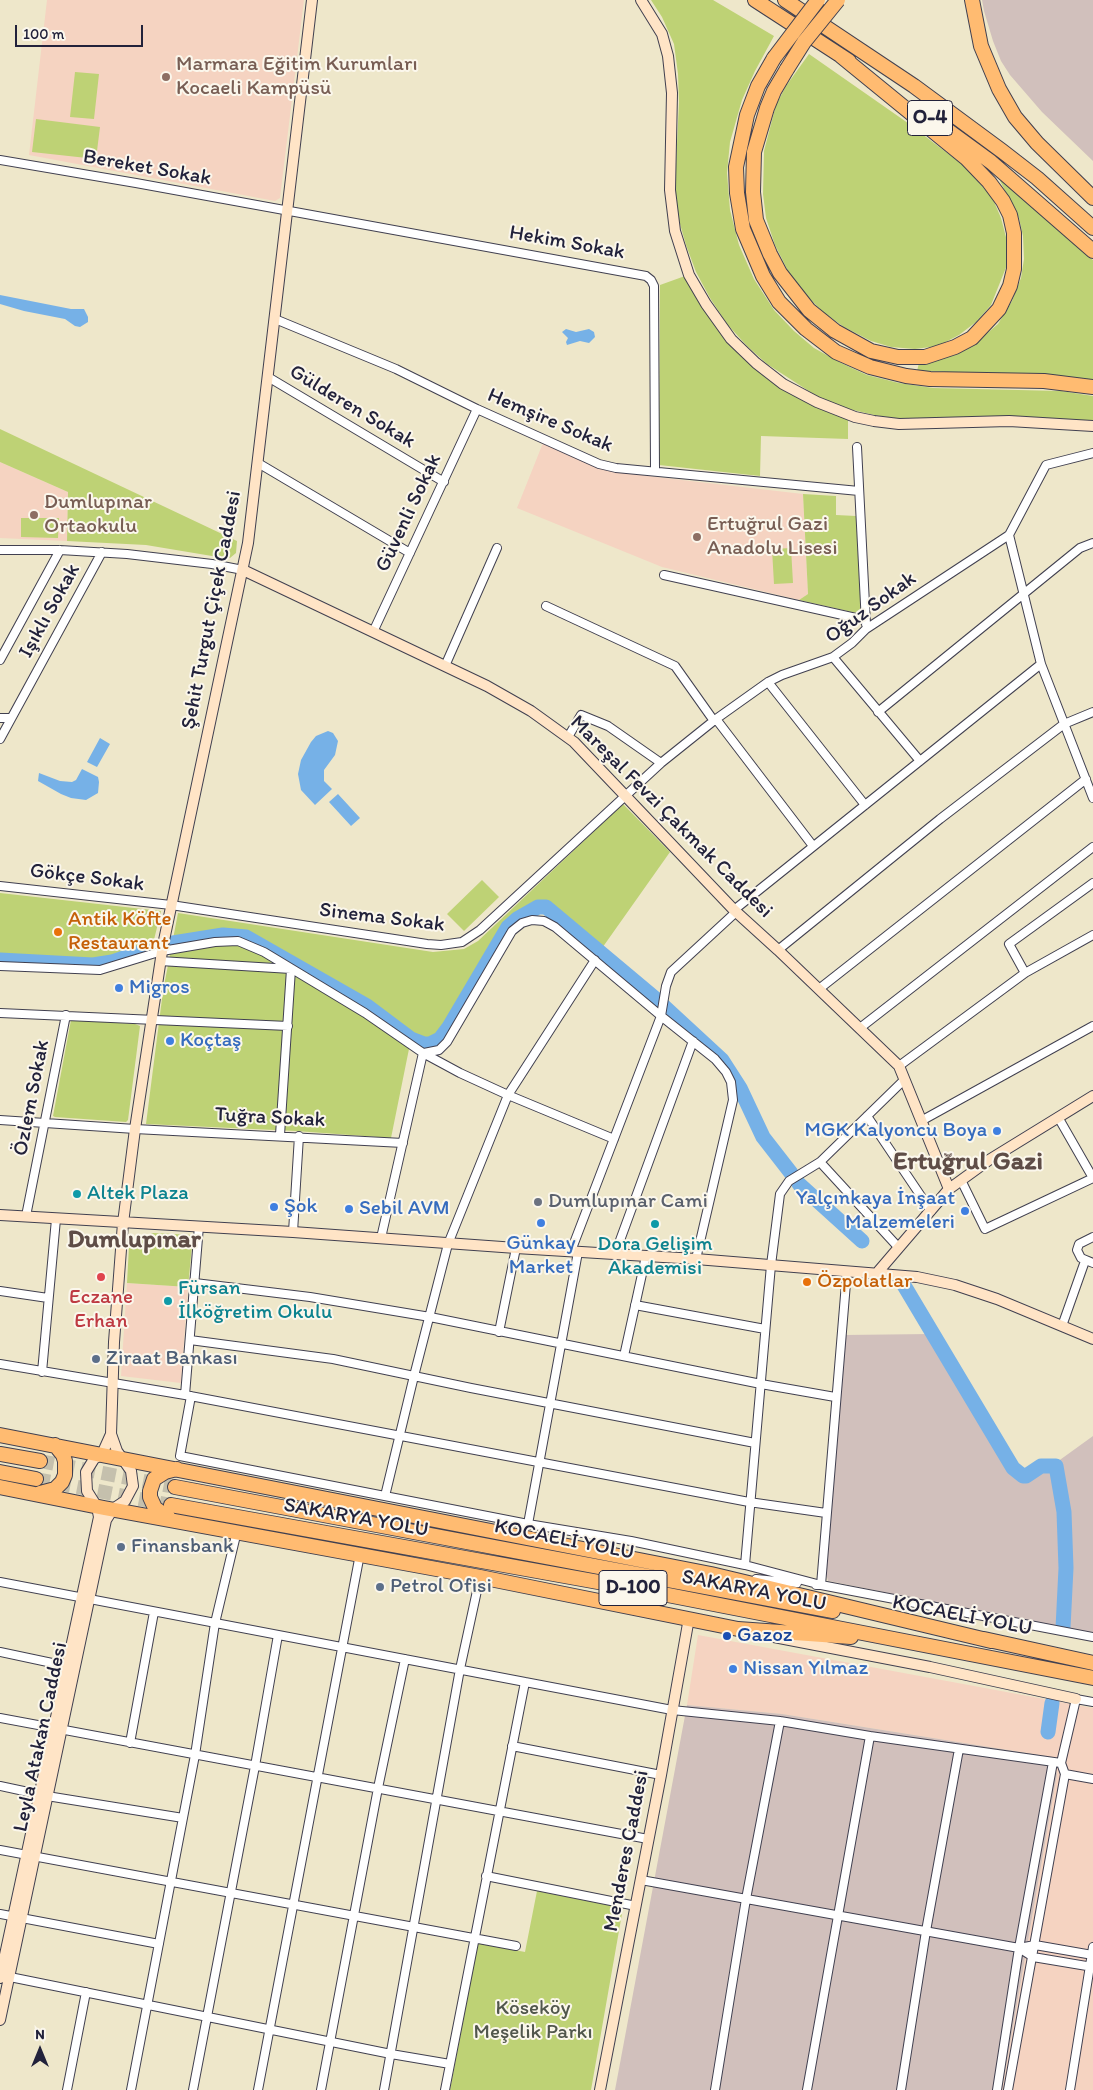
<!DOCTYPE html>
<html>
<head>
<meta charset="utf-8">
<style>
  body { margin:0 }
  #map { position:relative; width:1093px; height:2090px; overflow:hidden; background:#eee7ca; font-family:Itim,sans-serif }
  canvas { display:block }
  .north { position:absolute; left:15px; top:2025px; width:50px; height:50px; -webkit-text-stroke:4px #fbf7ec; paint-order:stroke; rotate:0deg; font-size:14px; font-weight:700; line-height:20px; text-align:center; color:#22223b }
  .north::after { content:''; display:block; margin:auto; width:18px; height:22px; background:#22223b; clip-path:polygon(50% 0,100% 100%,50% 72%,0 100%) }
  .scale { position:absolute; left:15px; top:25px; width:128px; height:22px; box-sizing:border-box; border:2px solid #22223b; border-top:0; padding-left:6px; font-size:15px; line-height:18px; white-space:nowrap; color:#22223b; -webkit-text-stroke:4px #fbf7ec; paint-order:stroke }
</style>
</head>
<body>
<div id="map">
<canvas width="1093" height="2090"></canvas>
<div class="north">N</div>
<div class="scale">100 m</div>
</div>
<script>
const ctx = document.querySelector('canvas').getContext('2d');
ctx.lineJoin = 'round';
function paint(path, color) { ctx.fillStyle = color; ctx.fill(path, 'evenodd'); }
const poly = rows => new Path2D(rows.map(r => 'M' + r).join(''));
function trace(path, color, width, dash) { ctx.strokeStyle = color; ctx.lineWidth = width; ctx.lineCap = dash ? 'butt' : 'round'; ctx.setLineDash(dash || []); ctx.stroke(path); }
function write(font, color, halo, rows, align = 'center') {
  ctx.font = font + ' Itim,sans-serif'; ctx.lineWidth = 4; ctx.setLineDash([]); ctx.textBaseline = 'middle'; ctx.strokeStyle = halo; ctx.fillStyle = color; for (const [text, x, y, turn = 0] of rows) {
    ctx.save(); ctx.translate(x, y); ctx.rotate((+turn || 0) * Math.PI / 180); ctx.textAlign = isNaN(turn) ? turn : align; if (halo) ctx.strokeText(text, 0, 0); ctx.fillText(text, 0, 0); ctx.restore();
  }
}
const built = poly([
  [47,0,304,0,280,198,275,201,29,155],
  [543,443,598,468,656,477,803,494,808,594,799,600,662,567,517,508],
  [0,462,68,492,67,541,0,538],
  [127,1283,188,1287,181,1383,121,1376],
  [698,1635,1093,1708,1093,2090,1002,2090,1057,1774,1052,1757,782,1714,687,1705]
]);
const industrial = poly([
  [982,0,1093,0,1093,161,1042,112,1010,75,1001,61,993,41,984,11],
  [930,1334,1017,1476,1027,1478,1042,1468,1054,1468,1062,1513,1064,1568,1063,1628,1068,1569,1066,1513,1057,1462,1093,1436,1093,1633,1063,1628,834,1582,828,1581,826,1573,844,1335],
  [687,1705,782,1714,1052,1757,1057,1774,1002,2090,615,2090]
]);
const green = poly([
  [651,0,713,0,774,36,755,71,742,100,730,142,727,173,730,210,739,245,754,279,774,310,794,331,814,348,841,363,867,375,899,383,933,388,1061,391,1093,396,1093,421,1008,417,901,419,874,415,845,408,818,397,767,364,747,346,727,324,710,298,696,272,686,245,678,217,675,187,679,102,678,74,674,44,662,17],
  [809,54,905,121,963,165,992,197,1001,218,1007,241,1007,265,991,305,976,322,959,335,938,346,915,349,891,347,871,341,844,327,823,312,803,292,788,271,775,245,766,218,763,194,764,151,776,105,786,86],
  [75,72,99,74,94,119,70,117],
  [36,119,100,127,96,159,32,152],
  [1004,178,1093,260,1093,381,1040,375,917,371,919,363,933,361,955,355,977,342,998,324,1012,301,1021,278,1024,259,1023,236,1019,218,1000,181],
  [685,276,741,355,766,378,786,391,816,407,848,420,848,439,761,436,760,476,659,465,660,285],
  [0,429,237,541,236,553,230,558,224,558,146,545,67,541,68,492,0,462],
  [803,494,836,496,836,515,856,516,861,614,799,600,808,594],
  [21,518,59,518,58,538,21,537],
  [791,548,793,583,774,584,772,549],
  [623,804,670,852,600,951,545,907,538,907,512,922,502,934,449,1026,440,1039,436,1042,424,1044,411,1039,391,1138,296,1131,146,1124,163,991,178,913,433,952,464,949,478,941],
  [482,880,499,897,464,931,447,914],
  [0,893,161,911,152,948,112,962,93,965,0,960],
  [71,1020,135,1024,140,1026,128,1120,126,1122,55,1117,53,1116],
  [153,1233,193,1235,188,1287,127,1283,129,1246,141,1237],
  [537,1891,623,1908,591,2090,450,2090,478,1943,525,1952]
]);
const water = poly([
  [0,295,71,309,84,309,88,317,88,322,80,327,75,326,65,319,24,311,0,304],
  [566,329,576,332,589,329,594,332,595,337,589,343,580,341,567,345,566,342,568,338,562,332],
  [328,731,333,733,338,741,335,755,324,770,324,781,332,789,315,805,301,790,298,774,301,760,311,742,316,736],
  [100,738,110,744,97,767,87,762],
  [82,769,98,777,99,782,98,793,86,800,71,798,61,794,38,781,39,773,60,781,72,782,76,780],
  [338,794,360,818,351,826,329,802]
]);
const river = poly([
  [173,943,223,935,246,937,367,1006,411,1039,424,1044,430,1044,440,1039,449,1027,508,927,517,919,538,907,546,907,657,1000,722,1060,740,1088,763,1137,791,1173],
  [0,960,93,965,112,962,152,948],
  [799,1184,862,1241],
  [902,1282,1013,1468,1023,1476,1026,1476,1041,1466,1056,1466,1064,1512,1066,1568,1063,1628],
  [1048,1732,1052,1703]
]);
const highwayTunnel = poly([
  [40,1461,175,1487],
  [36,1479,171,1505]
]);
const street = poly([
  [0,160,136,183,646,276,651,280,654,286,655,471],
  [275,319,396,369,477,409,599,464,616,468,859,491],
  [268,377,444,482],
  [857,447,866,624],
  [258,463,410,553],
  [1009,535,1041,664,1093,798],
  [0,550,60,550,127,554,212,564,243,570],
  [664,575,865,620],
  [546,606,675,666,714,721],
  [373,632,477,409],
  [833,657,920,761],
  [0,660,60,550],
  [445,666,497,548],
  [768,682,865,805],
  [878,712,1080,548,1093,543],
  [0,718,11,718],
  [716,719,813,846],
  [568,737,581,715,608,726,661,763],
  [0,739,102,552],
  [0,886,171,905,427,944,441,945,462,942,480,930,661,763,716,719,768,682,782,675,833,657,852,643,866,629,1009,535,1046,465,1093,453],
  [734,910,1041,664],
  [778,950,940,819,1064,724,1093,712],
  [160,961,291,969,280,1135],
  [0,966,100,970,162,951,215,942,238,941,264,952,365,1013,423,1053,460,1073,508,1095,614,1139],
  [1025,973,1009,944,1093,883],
  [819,989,1086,779],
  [0,1013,288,1026],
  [860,1028,1093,847],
  [424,1053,439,1050,447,1042,512,931,522,923,532,920,544,921,555,927,661,1016,715,1059,726,1072,731,1082,733,1100,696,1259],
  [899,1066,1025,973,1093,935],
  [867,1116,931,1211],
  [1058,1117,1093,1178],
  [0,1120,135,1129,403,1143],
  [921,1121,1093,1026],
  [820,1162,899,1248],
  [961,1180,985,1229,1093,1178],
  [26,1216,66,1015],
  [293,1232,299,1136],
  [1093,1237,1079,1244,1077,1250,1081,1258,1093,1263],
  [381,1238,423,1053],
  [571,1251,661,1016,666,986,671,972,736,912],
  [615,1254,693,1041],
  [195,1283,310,1297,430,1317,761,1384,835,1397],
  [0,1291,48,1298],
  [635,1305,765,1329],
  [1062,1326,1085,1261],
  [499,1332,516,1248],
  [190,1340,333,1359,471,1388,755,1443],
  [624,1356,646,1256],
  [0,1364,185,1395,749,1502,826,1513],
  [42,1372,56,1219],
  [185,1395,199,1226],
  [191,1396,180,1456,528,1524,631,1541,745,1565,821,1585,1093,1637],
  [385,1496,414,1376,448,1244,508,1095,595,960],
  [528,1524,578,1252],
  [745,1565,771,1265,780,1194,789,1181,820,1162,904,1080],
  [756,1579,797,1583],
  [0,1582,672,1710,780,1721,870,1736,1061,1763,1076,1699,1093,1702],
  [816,1585,821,1585,847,1271],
  [0,1652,71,1667],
  [0,1718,648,1839],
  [130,1743,154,1612],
  [512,1746,661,1775],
  [1065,1774,1093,1779],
  [0,1786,47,1796,183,1818],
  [0,1850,516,1946],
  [486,1876,636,1906],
  [641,1880,1019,1948,1035,1945,1093,1955],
  [0,1914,159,1944],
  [1019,1948,1033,1957,1093,1967],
  [5,1976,391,2054,450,2064],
  [67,2090,86,1992],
  [131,2090,195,1755,215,1623,237,1531],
  [193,2090,255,1766,278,1635],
  [258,2090,360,1554],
  [321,2090,378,1788,405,1659],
  [384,2090,460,1669,480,1577],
  [445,2090,525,1682],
  [715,2090,746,1899,780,1721],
  [807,2090,870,1736],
  [901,2090,926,1931,959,1749],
  [997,2090,1019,1948,1053,1762],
  [1008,2090,1065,1774,1061,1763],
  [1070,2090,1093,1947]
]);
const secondary = poly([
  [641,0,662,34,668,56,672,93,670,190,675,231,689,275,706,304,731,339,756,363,783,384,817,402,855,417,874,421,899,424,1009,421,1093,426],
  [243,570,487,686,531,711,574,742,734,910,778,950,899,1066,949,1189],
  [0,1215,293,1232,516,1248,696,1259,917,1277,955,1285,997,1299,1093,1339],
  [877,1273,949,1189,989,1160,1093,1096],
  [774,1637,930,1667,1076,1699],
  [0,1978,99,1517,97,1507,87,1491,86,1472,94,1459,102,1454,111,1434],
  [0,2020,106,1520,113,1509,125,1501,133,1486,131,1471,117,1451,111,1434,114,1342,123,1223,135,1129,163,945,248,543,312,0],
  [600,2090,661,1775,689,1618]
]);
const highway = poly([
  [755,0,849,61],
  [785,0,914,86,1002,151,1037,178,1093,228],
  [972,0,981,46,999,89,1015,117,1037,143,1093,198],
  [774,58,758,86,747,115,736,167,737,193,743,229,763,276,779,302,806,329,836,352,870,367,906,376,930,379,1044,381,1093,387],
  [787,69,774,91,767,108,754,152,753,192,756,220,770,254,780,273,809,310,835,331,871,351,898,357,925,357,955,347,972,338,999,309,1010,286,1014,269,1014,233,1010,215,1003,201,989,182,966,158,841,56],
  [928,116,991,162,1093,251],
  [0,1435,711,1574,991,1641],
  [0,1454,40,1461],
  [0,1472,36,1479],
  [0,1487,104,1508,480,1577,738,1629,851,1637],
  [175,1487,833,1611],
  [40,1493,55,1489,62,1482,65,1475,65,1461,63,1455,55,1445],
  [171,1505,637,1589,1093,1678],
  [169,1518,155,1508,150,1497,150,1491,154,1479,165,1472,177,1469],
  [984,1639,1093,1663]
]);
const highwayBridge = poly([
  [774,58,818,0],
  [787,69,804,42,838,0]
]);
const markers = [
  [166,77,5,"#8d6e63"],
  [34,515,5,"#8d6e63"],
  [697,537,5,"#8d6e63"],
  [58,932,5,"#e8710a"],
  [119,988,5,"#3f7fe0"],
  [170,1041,5,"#3f7fe0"],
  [997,1131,5,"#3f7fe0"],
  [77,1194,5,"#0f9aa8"],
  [538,1202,5,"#6b7280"],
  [274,1207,5,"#3f7fe0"],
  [349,1209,5,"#3f7fe0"],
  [965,1211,5,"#3f7fe0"],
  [541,1223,5,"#3f7fe0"],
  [655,1224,5,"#0f9aa8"],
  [101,1277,5,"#e0444e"],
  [807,1282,5,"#e8710a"],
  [168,1301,5,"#0f9aa8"],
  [96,1359,5,"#5c6f8a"],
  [121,1547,5,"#5c6f8a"],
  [380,1587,5,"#5c6f8a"],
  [727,1636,5,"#1a4fb4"],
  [733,1669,5,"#3f7fe0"]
];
const shields = [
  [930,118,45],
  [633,1588,68]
];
const shieldNames = [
  ["O-4",930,118],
  ["D-100",633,1588]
];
const educationNames = [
  ["Marmara Eğitim Kurumları",176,65],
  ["Kocaeli Kampüsü",176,89],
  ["Dumlupınar",44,503],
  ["Ortaokulu",44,527],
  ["Ertuğrul Gazi",707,525],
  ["Anadolu Lisesi",707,549]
];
const streetNames = [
  ["Bereket Sokak",147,168,10],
  ["Hekim Sokak",567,243,10],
  ["Gülderen Sokak",352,407,31],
  ["Hemşire Sokak",550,421,23],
  ["Güvenli Sokak",409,513,-65],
  ["Oğuz Sokak",871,608,-36],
  ["Şehit Turgut Çiçek Caddesi",212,610,-79],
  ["Işıklı Sokak",50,611,-61],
  ["Mareşal Fevzi Çakmak Caddesi",671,817,45],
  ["Gökçe Sokak",87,878,7],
  ["Sinema Sokak",382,918,7],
  ["Özlem Sokak",32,1098,-79],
  ["Tuğra Sokak",270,1118,3],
  ["SAKARYA YOLU",356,1518,10],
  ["KOCAELİ YOLU",564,1540,11],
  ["SAKARYA YOLU",754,1591,11],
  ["KOCAELİ YOLU",962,1616,11],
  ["Leyla Atakan Caddesi",41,1737,-78],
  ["Menderes Caddesi",627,1851,-79]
];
const foodNames = [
  ["Antik Köfte",68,920],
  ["Restaurant",68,944],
  ["Özpolatlar",817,1282]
];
const shopNames = [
  ["Migros",129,988],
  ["Koçtaş",180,1041],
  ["MGK Kalyoncu Boya",987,1131,"right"],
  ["Yalçınkaya İnşaat",955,1199,"right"],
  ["Malzemeleri",955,1223,"right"],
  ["Şok",284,1207],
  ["Sebil AVM",359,1209],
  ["Günkay",541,1244,"center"],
  ["Market",541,1268,"center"],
  ["Nissan Yılmaz",743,1669]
];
const cultureNames = [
  ["Altek Plaza",87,1194],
  ["Dora Gelişim",655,1245,"center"],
  ["Akademisi",655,1269,"center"],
  ["Fürsan",178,1289],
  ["İlköğretim Okulu",178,1313]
];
const worshipNames = [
  ["Dumlupınar Cami",548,1202]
];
const healthNames = [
  ["Eczane",101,1298],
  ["Erhan",101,1322]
];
const serviceNames = [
  ["Ziraat Bankası",106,1359],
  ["Finansbank",131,1547],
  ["Petrol Ofisi",390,1587]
];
const transitNames = [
  ["Gazoz",737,1636]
];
const parkNames = [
  ["Köseköy",533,2009],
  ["Meşelik Parkı",533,2033]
];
const districtNames = [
  ["Ertuğrul Gazi",968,1162],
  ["Dumlupınar",134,1240]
];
paint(built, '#f5d3c1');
paint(industrial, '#d1c0bc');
paint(green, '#bed275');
paint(water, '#76b1e7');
trace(river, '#76b1e7', 15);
trace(highwayTunnel, '#c5c0ad', 14, [14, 7]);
trace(street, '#414050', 10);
trace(secondary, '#414050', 12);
trace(highway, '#414050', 16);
trace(street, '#fff', 8);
trace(secondary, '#ffe4c6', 10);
trace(highway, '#ffbb71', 14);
trace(highwayBridge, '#414050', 16, []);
trace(highwayBridge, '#ffbb71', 14);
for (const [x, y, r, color] of markers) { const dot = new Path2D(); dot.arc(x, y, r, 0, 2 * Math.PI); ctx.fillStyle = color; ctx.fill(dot); trace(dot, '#fbf7ec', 2); }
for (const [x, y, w] of shields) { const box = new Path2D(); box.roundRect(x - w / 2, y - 17.5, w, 35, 4); ctx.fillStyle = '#fbf7ec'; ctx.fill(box); trace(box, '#22223b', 1); }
write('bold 20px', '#22223b', null, shieldNames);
write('21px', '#785e54', '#fbf7ec', educationNames, 'left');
write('21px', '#22223b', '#fbf7ec', streetNames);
write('21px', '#c56008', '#fbf7ec', foodNames, 'left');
write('21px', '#366cbe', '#fbf7ec', shopNames, 'left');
write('21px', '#0d838f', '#fbf7ec', cultureNames, 'left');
write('21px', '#5b616d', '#fbf7ec', worshipNames, 'left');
write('21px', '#be3a42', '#fbf7ec', healthNames);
write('21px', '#4e5e75', '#fbf7ec', serviceNames, 'left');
write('21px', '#164399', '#fbf7ec', transitNames, 'left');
write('21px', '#51574c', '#fbf7ec', parkNames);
write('bold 26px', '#5f4d47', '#fbf7ec', districtNames);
</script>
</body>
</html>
